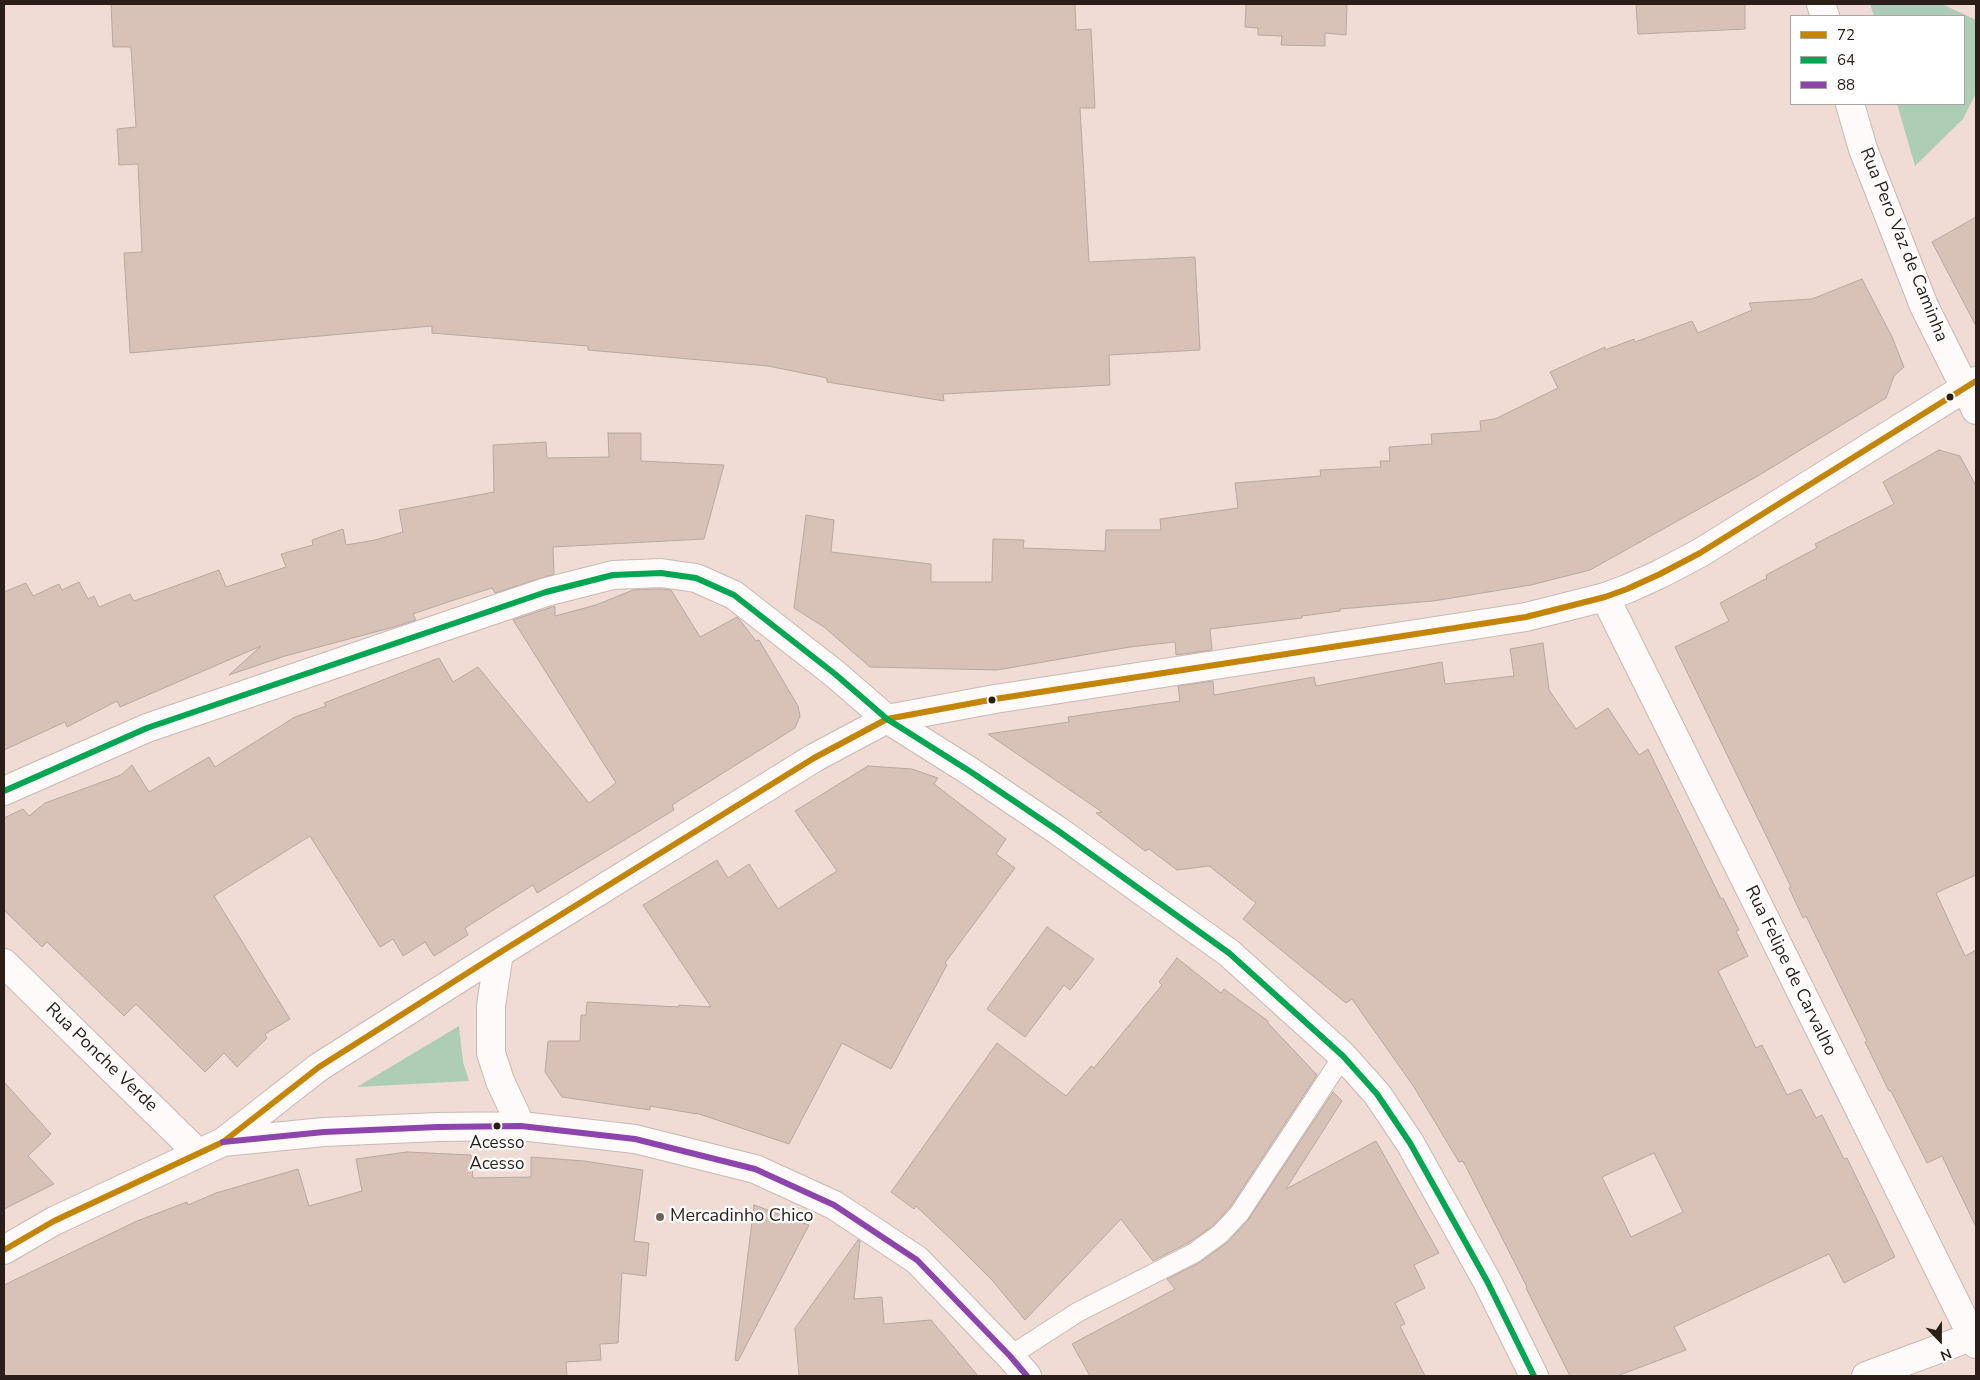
<!DOCTYPE html>
<html>
<head>
<meta charset="utf-8">
<style>
  body { margin:0 }
  #map { position:relative; width:1980px; height:1380px; overflow:hidden; background:#f0dcd4; font-family:"Nunito Sans",sans-serif }
  canvas { display:block }
  .frame { position:absolute; inset:0; border:5px solid #2b1e18; pointer-events:none }
  .legend { position:absolute; left:1790px; top:15px; width:175px; height:90px; box-sizing:border-box; background:#fff; border:1px solid #aaa5a3; margin:0; padding:6px 9px; list-style:none; font-size:15px; color:#2b1e18 }
  .legend li { display:flex; align-items:center; gap:10px; height:25px }
  .legend b { width:25px; border:1px solid #aaa5a3 }
  .north { position:absolute; left:1915px; top:1315px; width:50px; height:50px; -webkit-text-stroke:4px #fff; paint-order:stroke; rotate:158deg; font-size:14px; font-weight:700; line-height:20px; text-align:center; color:#2b1e18 }
  .north::after { content:''; display:block; margin:auto; width:18px; height:22px; background:#2b1e18; clip-path:polygon(50% 0,100% 100%,50% 72%,0 100%) }
</style>
</head>
<body>
<div id="map">
<canvas width="1980" height="1380"></canvas>
<div class="frame"></div>
<ul class="legend">
<li><b style="height:6px;background:#c48406"></b>72</li>
<li><b style="height:6px;background:#00a651"></b>64</li>
<li><b style="height:6px;background:#8e44ad"></b>88</li>
</ul>
<div class="north">N</div>
</div>
<script>
const ctx = document.querySelector('canvas').getContext('2d');
ctx.lineJoin = 'round';
function paint(path, color) { ctx.fillStyle = color; ctx.fill(path, 'evenodd'); }
const poly = rows => new Path2D(rows.map(r => 'M' + r).join(''));
function trace(path, color, width, dash) { ctx.strokeStyle = color; ctx.lineWidth = width; ctx.lineCap = dash ? 'butt' : 'round'; ctx.setLineDash(dash || []); ctx.stroke(path); }
function write(font, color, halo, rows, align = 'center') {
  ctx.font = font + ' "Nunito Sans",sans-serif'; ctx.lineWidth = 4.5; ctx.setLineDash([]); ctx.textBaseline = 'middle'; ctx.strokeStyle = halo; ctx.fillStyle = color; for (const [text, x, y, turn = 0] of rows) {
    ctx.save(); ctx.translate(x, y); ctx.rotate((+turn || 0) * Math.PI / 180); ctx.textAlign = isNaN(turn) ? turn : align; if (halo) ctx.strokeText(text, 0, 0); ctx.fillText(text, 0, 0); ctx.restore();
  }
}
const green = poly([
  [1870,4,1942,4,1976,20,1976,93,1963,119,1915,166,1897,104,1964,104,1964,16,1874,16],
  [459,1026,463,1062,469,1081,357,1087]
]);
const building = poly([
  [111,4,1075,4,1076,30,1091,29,1095,108,1080,108,1089,262,1195,257,1200,350,1109,355,1110,385,943,394,944,401,827,382,827,378,768,366,588,350,588,346,432,333,432,326,130,353,124,253,142,252,138,164,119,165,117,129,136,127,131,47,113,47,111,4],
  [1246,4,1347,4,1346,35,1325,33,1325,46,1281,45,1282,36,1258,35,1258,28,1245,27,1246,4],
  [1636,4,1745,4,1745,29,1638,34,1636,4],
  [1976,217,1976,326,1932,242,1976,217],
  [1862,279,1892,337,1904,367,1894,376,1886,398,1756,477,1590,570,1531,585,1433,601,1340,609,1340,611,1302,616,1302,618,1210,629,1212,650,1176,655,1175,642,1130,647,997,670,870,667,824,627,794,608,806,515,834,520,831,552,931,564,931,582,992,582,993,539,1024,540,1023,548,1105,551,1106,530,1161,530,1160,519,1238,508,1235,483,1321,476,1320,470,1381,467,1380,461,1390,461,1389,447,1432,444,1431,434,1481,431,1480,421,1495,419,1558,388,1550,372,1605,347,1605,350,1634,339,1635,342,1692,321,1698,333,1752,310,1749,303,1812,299,1862,279],
  [608,433,641,433,641,461,724,465,704,539,553,547,554,574,495,593,492,588,448,602,413,614,416,620,394,627,285,656,229,675,261,646,120,707,117,701,67,727,65,722,4,750,4,592,26,583,33,596,59,584,62,590,79,582,88,599,94,596,99,607,130,594,134,601,219,570,226,587,286,567,281,554,313,545,312,540,343,529,346,545,375,540,403,532,399,510,494,492,493,445,546,442,547,458,609,457,608,433],
  [1939,450,1960,456,1976,486,1976,875,1936,893,1965,956,1976,950,1976,1227,1942,1156,1927,1163,1891,1091,1889,1091,1865,1042,1867,1041,1806,916,1803,918,1789,888,1791,887,1675,647,1729,621,1720,603,1767,578,1766,575,1817,548,1815,544,1894,504,1883,482,1939,450],
  [660,589,671,590,700,637,737,617,739,619,756,641,759,640,798,706,800,716,795,728,672,805,674,810,537,893,533,885,465,928,468,935,434,956,425,942,403,956,393,939,380,947,310,836,214,896,290,1019,265,1034,267,1038,237,1067,224,1053,205,1072,136,1004,124,1016,47,942,42,947,4,910,4,818,23,809,29,816,45,803,121,775,132,765,149,792,209,757,215,767,295,717,326,706,324,703,439,658,453,682,478,667,589,803,616,783,513,620,555,606,555,616,596,605,633,590,660,589],
  [1543,643,1549,690,1576,729,1608,708,1639,755,1648,749,1721,899,1723,898,1739,930,1736,931,1748,956,1718,971,1756,1048,1762,1045,1787,1095,1801,1089,1816,1118,1822,1115,1844,1159,1847,1158,1895,1257,1844,1283,1829,1254,1674,1327,1686,1350,1617,1376,1570,1376,1526,1288,1527,1287,1463,1161,1459,1162,1414,1087,1352,999,1346,1003,1243,919,1256,903,1209,866,1177,870,1149,849,1145,851,1096,813,1102,812,988,734,1069,722,1068,717,1180,701,1178,686,1213,681,1214,695,1314,677,1316,686,1442,662,1445,684,1514,676,1510,649,1543,643],
  [1654,1153,1683,1212,1631,1237,1602,1177,1654,1153],
  [868,766,912,769,938,778,934,784,1006,839,996,854,1015,868,945,963,947,965,891,1069,842,1043,789,1144,696,1113,697,1114,650,1106,650,1110,562,1097,545,1072,548,1041,580,1041,581,1015,586,1015,587,1002,679,1007,679,1005,711,1007,643,905,717,860,728,878,749,864,778,909,837,871,795,811,868,766],
  [1047,927,1094,959,1070,990,1064,985,1025,1037,987,1009,1047,927],
  [1177,958,1221,993,1224,989,1268,1021,1268,1023,1317,1075,1230,1207,1213,1226,1188,1243,1153,1261,1121,1219,1025,1320,992,1280,956,1244,916,1206,914,1209,891,1192,997,1043,1066,1096,1091,1066,1094,1068,1162,985,1159,982,1177,958],
  [4,1082,51,1134,28,1156,54,1184,4,1209,4,1082],
  [1333,1092,1342,1101,1286,1189,1376,1141,1439,1253,1414,1265,1425,1288,1395,1303,1405,1324,1400,1326,1425,1376,1090,1376,1072,1344,1175,1289,1167,1279,1199,1263,1228,1242,1248,1220,1333,1092],
  [407,1152,471,1155,473,1178,531,1177,531,1157,584,1161,643,1170,634,1241,649,1243,646,1276,622,1273,618,1343,600,1344,601,1360,566,1362,567,1376,4,1376,4,1285,137,1221,187,1202,188,1205,216,1193,298,1169,309,1206,362,1191,356,1159,407,1152],
  [754,1205,809,1225,738,1361,735,1360,754,1205],
  [858,1240,860,1241,854,1299,882,1297,884,1324,931,1320,978,1376,799,1376,795,1328,858,1240]
]);
const lane = poly([
  [1010,1356,1078,1312,1194,1253,1220,1234,1239,1214,1343,1056]
]);
const street = poly([
  [1821,4,1825,16],
  [1850,104,1863,149,1924,306,1976,410],
  [1605,597,1976,1344],
  [4,791,147,728,546,592,613,575,661,573,696,578,734,595,835,674,887,719,971,772,1057,830,1229,953,1343,1056,1377,1094,1410,1143,1487,1281,1534,1376],
  [499,953,491,1006,491,1053,500,1081,521,1126],
  [4,963,198,1153],
  [223,1142,324,1132,438,1127,521,1126,635,1139,755,1169,834,1205,917,1260,1010,1356,1027,1376],
  [4,1250,54,1221,223,1142,319,1067,499,953,814,758,887,719,995,699,1526,617,1605,597,1627,589,1660,574,1700,553,1976,381],
  [1866,1376,1976,1335]
]);
const bus1 = poly([
  [4,1250,54,1221,223,1142,319,1067,499,953,814,758,887,719,995,699,1526,617,1605,597,1627,589,1660,574,1700,553,1976,381]
]);
const bus2 = poly([
  [4,791,147,728,546,592,613,575,661,573,696,578,734,595,835,674,887,719,971,772,1057,830,1229,953,1343,1056,1377,1094,1410,1143,1487,1281,1534,1376]
]);
const bus3 = poly([
  [223,1142,324,1132,438,1127,521,1126,635,1139,755,1169,834,1205,917,1260,1010,1356,1027,1376]
]);
const markers = [
  [1950,397,4.5,"#2b1e18"],
  [992,700,4.5,"#2b1e18"],
  [497,1126,4.5,"#2b1e18"],
  [660,1217,5,"#70605a"]
];
const busNames = [
  ["Acesso",497,1144],
  ["Acesso",497,1165]
];
const streetNames = [
  ["Rua Pero Vaz de Caminha",1903,245,68],
  ["Rua Felipe de Carvalho",1790,971,64],
  ["Rua Ponche Verde",101,1058,44]
];
const poiNames = [
  ["Mercadinho Chico",670,1217]
];
paint(green, '#adcdb5');
paint(building, '#d8c1b7');
trace(building, '#b7a8a2', 1);
trace(lane, '#c8b9b3', 21);
trace(street, '#c8b9b3', 30);
trace(lane, '#fdfaf9', 19);
trace(street, '#fdfaf9', 28);
trace(bus1, '#c48406', 6);
trace(bus2, '#00a651', 6);
trace(bus3, '#8e44ad', 6);
for (const [x, y, r, color] of markers) { const dot = new Path2D(); dot.arc(x, y, r, 0, 2 * Math.PI); ctx.fillStyle = color; ctx.fill(dot); trace(dot, '#fff', 2); }
write('17px', '#2b1e18', '#fff', busNames);
write('18px', '#2b1e18', '#fff', streetNames);
write('18px', '#2b1e18', '#fff', poiNames, 'left');
</script>
</body>
</html>
